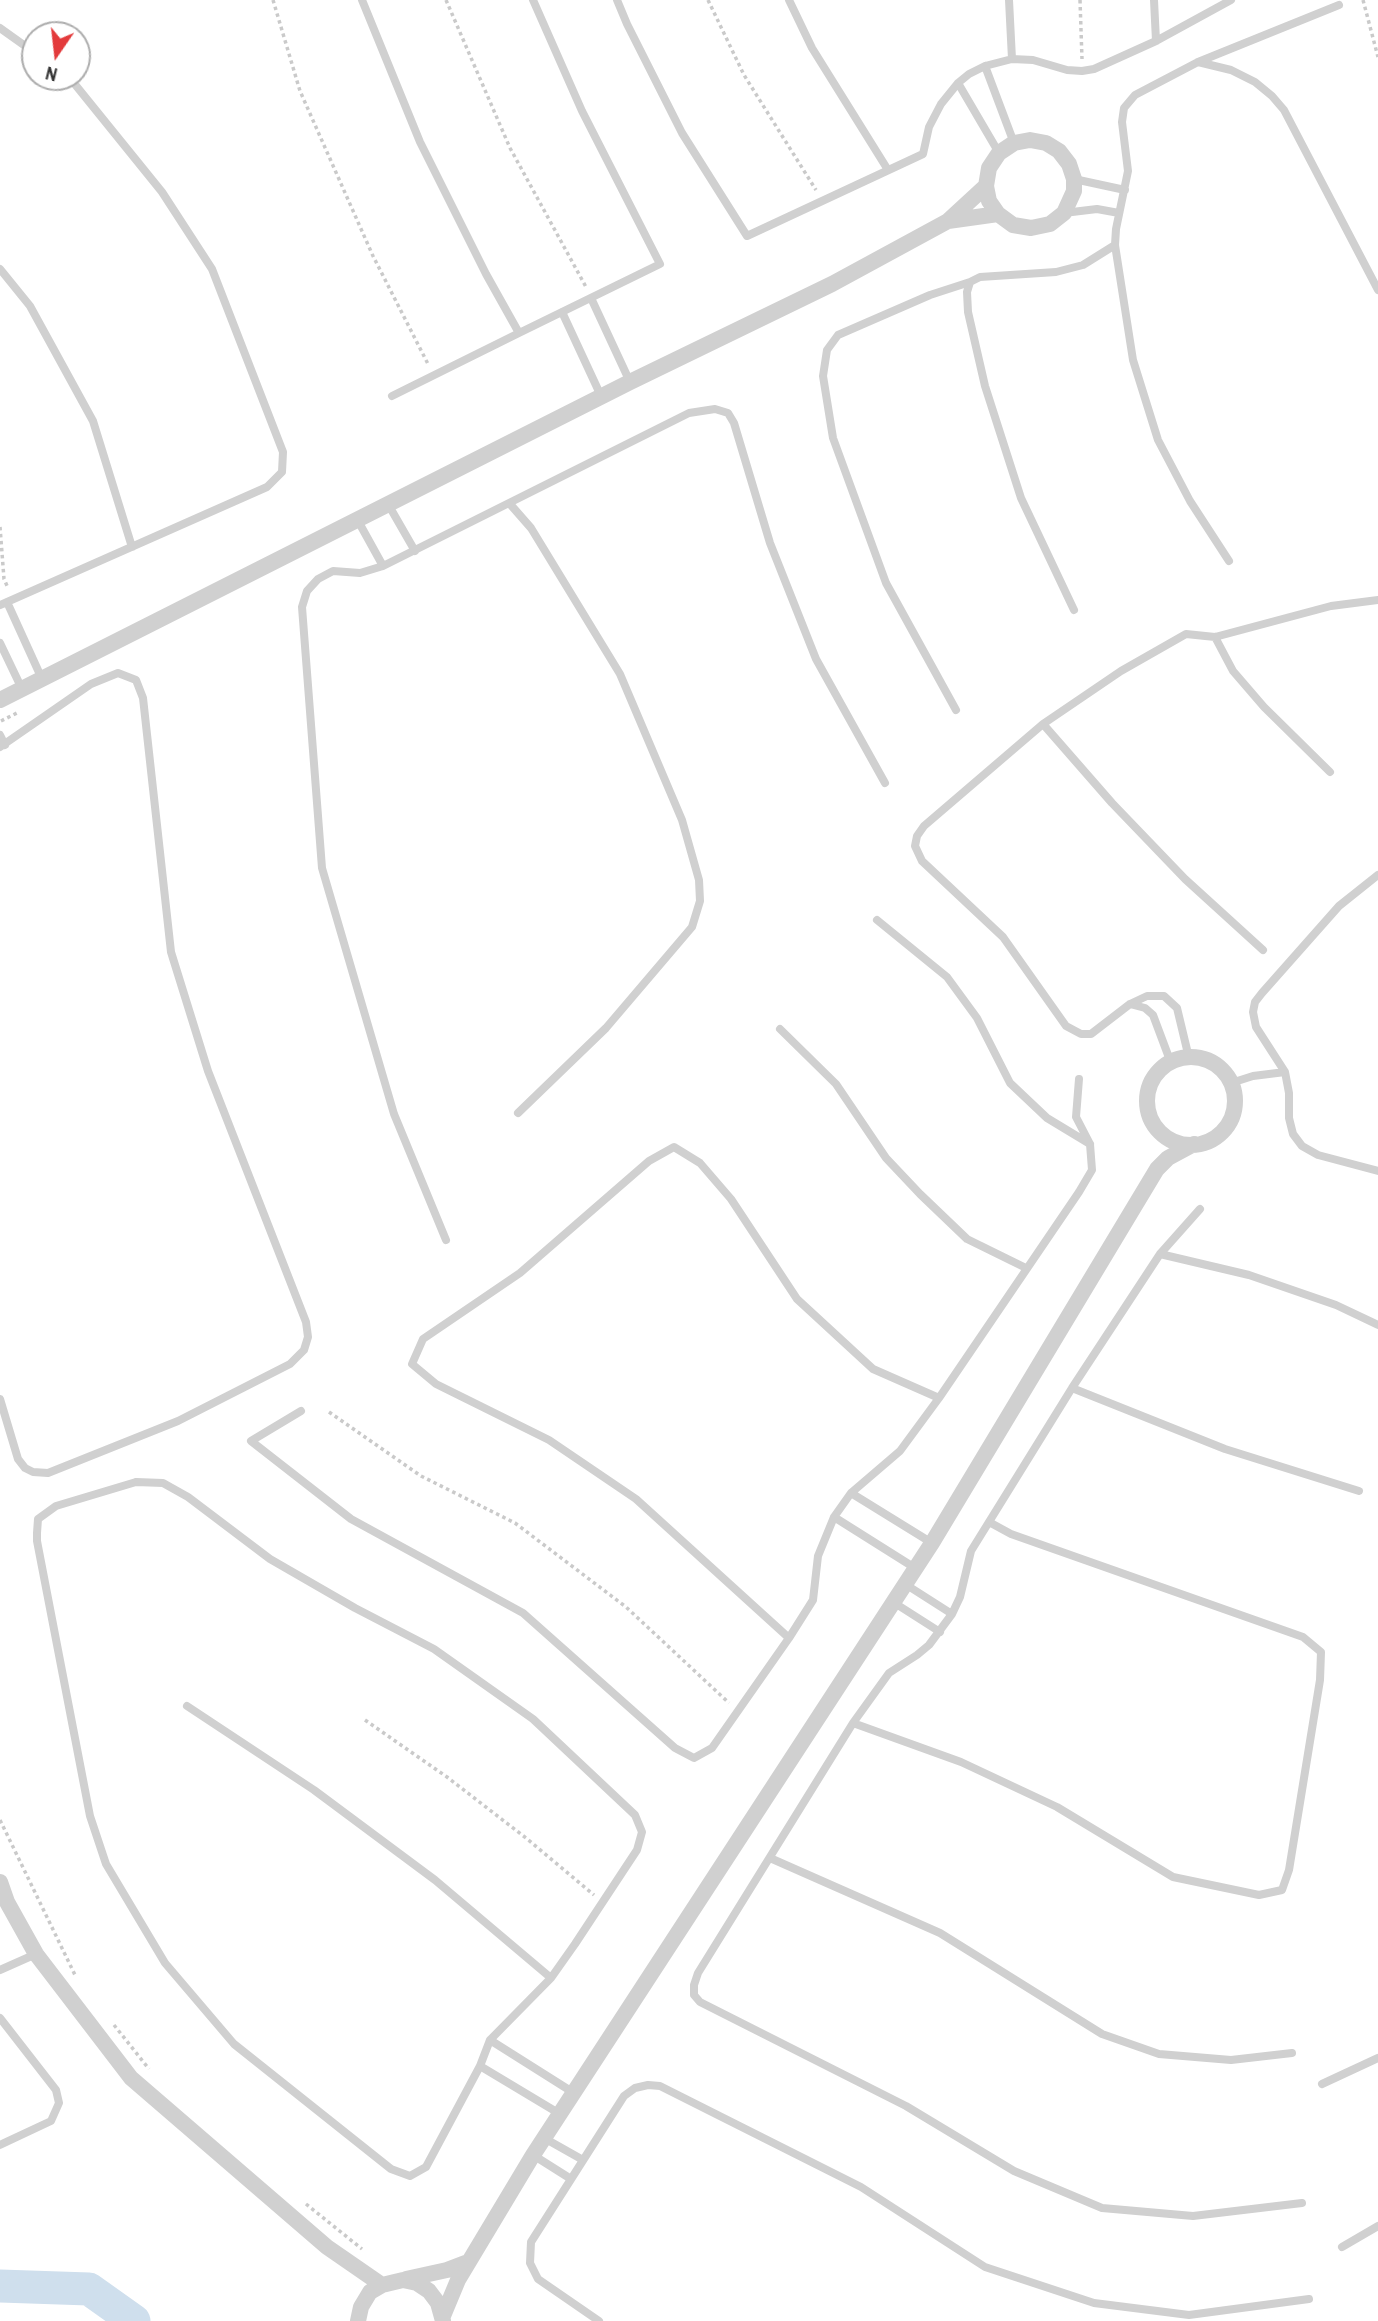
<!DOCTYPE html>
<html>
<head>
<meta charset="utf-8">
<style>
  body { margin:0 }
  #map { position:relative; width:1378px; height:2321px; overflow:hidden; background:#fff; font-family:"Archivo Narrow",sans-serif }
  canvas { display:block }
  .north { position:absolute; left:21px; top:21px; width:70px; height:70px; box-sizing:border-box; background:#fff; border:2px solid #adadad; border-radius:50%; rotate:194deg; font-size:19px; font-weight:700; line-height:28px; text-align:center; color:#333 }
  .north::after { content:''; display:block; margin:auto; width:24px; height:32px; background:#e33b3c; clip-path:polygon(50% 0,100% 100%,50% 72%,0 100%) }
</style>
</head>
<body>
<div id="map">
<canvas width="1378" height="2321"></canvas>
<div class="north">N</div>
</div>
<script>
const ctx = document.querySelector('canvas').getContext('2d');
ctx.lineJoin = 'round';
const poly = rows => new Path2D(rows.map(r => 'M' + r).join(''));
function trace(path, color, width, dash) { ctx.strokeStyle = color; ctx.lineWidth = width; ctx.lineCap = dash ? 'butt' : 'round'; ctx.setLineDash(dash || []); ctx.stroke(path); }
const river = poly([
  [0,2286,89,2289,134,2321]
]);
const path = poly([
  [273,0,300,91,373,256,428,364],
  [446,0,510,148,586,287],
  [708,0,744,75,816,190],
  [1080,0,1082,59],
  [1363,0,1378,57],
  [0,527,4,579,8,588],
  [1,721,19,712],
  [329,1412,421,1476,515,1523,626,1607,729,1703],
  [365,1720,447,1777,526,1838,594,1895],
  [0,1820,75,1975],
  [114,2025,149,2069],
  [306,2204,362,2249]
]);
const lane = poly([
  [362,0,420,142,486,274,519,333,660,264,582,111,533,0],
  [617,0,627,24,682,133,747,236,923,154,929,127,941,104,958,83,969,74,985,66,1012,59,1033,60,1067,70,1082,71,1094,69,1156,41,1231,0],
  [789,0,812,48,888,170],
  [1009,0,1012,59],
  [1154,0,1156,41],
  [0,28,35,53],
  [1198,62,1231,70,1255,82,1272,96,1284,110,1378,290],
  [985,66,1014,143],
  [958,83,999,153],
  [1074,179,1125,190],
  [1064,213,1097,209,1119,213],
  [0,269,30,306,93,421,132,547],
  [591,298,630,382],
  [562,312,601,396],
  [392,396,519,333],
  [388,504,415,551],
  [510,504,531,528,620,674,682,820,699,880,700,901,692,927,606,1028,518,1113],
  [357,519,383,566],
  [1229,561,1190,501,1158,440,1133,360,1115,245,1116,229,1128,171,1122,122,1124,108,1135,95,1198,62,1339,5],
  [7,602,42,679],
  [0,605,267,487,282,472,283,452,212,269,162,192,69,77],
  [1074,610,1021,498,985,386,968,312,967,292,970,282,980,277,1056,272,1083,265,1115,245],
  [1215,637,1233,671,1264,707,1330,772],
  [0,643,22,689],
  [956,710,886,583,833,438,823,376,827,350,838,335,930,295,970,282],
  [1043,724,1112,803,1185,879,1263,950],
  [0,735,5,745],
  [0,747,91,684,118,673,136,680,143,698,171,952,208,1071,306,1322,308,1337,304,1350,290,1364,178,1421,48,1473,33,1472,25,1468,18,1459,0,1399],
  [1378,875,1339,906,1262,993,1255,1002,1253,1012,1256,1027,1285,1072,1289,1093,1289,1118,1293,1134,1302,1146,1318,1155,1378,1171],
  [877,920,947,977,977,1018,1010,1083,1047,1118,1090,1144],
  [1130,1004,1145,1008,1153,1015,1171,1063],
  [780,1029,836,1084,886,1158,920,1194,967,1239,1026,1268],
  [1189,1058,1177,1008,1164,996,1147,996,1130,1004,1091,1034,1081,1034,1066,1026,1003,937,922,861,915,846,917,836,924,826,1043,724,1121,671,1186,634,1215,637,1331,606,1378,600],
  [1231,1083,1253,1076,1285,1072],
  [1200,1209,1160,1254,1072,1388,971,1551,960,1597,952,1614,929,1645,917,1655,889,1673,853,1723,698,1973,694,1985,694,1995,700,2002,906,2106,1014,2171,1102,2208,1193,2216,1302,2203],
  [446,1240,394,1114,322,868,302,607,307,591,318,579,333,571,360,573,383,566,689,413,715,409,728,413,734,423,770,543,816,659,885,783],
  [1160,1254,1249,1275,1336,1305,1378,1325],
  [1072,1388,1225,1449,1359,1491],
  [301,1411,251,1441,351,1519,523,1613,675,1748,694,1758,712,1748,789,1638,813,1600,818,1556,834,1517,851,1493,900,1451,939,1398,1079,1192,1092,1170,1090,1144,1076,1117,1079,1079],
  [136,1482,163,1483,188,1497,270,1559,355,1608,434,1649,533,1719,635,1815,642,1832,637,1850,575,1944,551,1978,490,2040,480,2066,426,2167,410,2176,391,2169,234,2044,165,1963,106,1864,90,1816,37,1541,37,1533,38,1519,56,1506,136,1482],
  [851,1493,932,1543],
  [834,1517,915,1568],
  [905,1584,952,1614],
  [893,1602,940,1632],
  [789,1638,636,1499,549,1440,436,1384,412,1364,423,1339,520,1273,649,1161,674,1147,700,1163,731,1199,797,1299,873,1369,939,1398],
  [187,1706,314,1790,435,1880,551,1978],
  [853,1723,961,1762,1057,1807,1173,1877,1259,1895,1282,1890,1289,1870,1320,1680,1321,1652,1303,1637,1011,1534,989,1522],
  [770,1858,940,1933,1102,2034,1159,2054,1231,2060,1292,2053],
  [0,1970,36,1954],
  [0,2018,56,2090,59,2103,51,2121,0,2145],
  [490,2040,574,2093],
  [480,2066,560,2114],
  [1322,2084,1378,2058],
  [544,2138,583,2160],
  [533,2155,571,2179],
  [1342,2247,1378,2226],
  [599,2321,538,2279,530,2263,531,2242,624,2096,635,2088,648,2085,660,2086,861,2187,985,2267,1094,2303,1189,2315,1309,2299]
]);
const street = poly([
  [948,221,998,214,1013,225,1031,228,1050,224,1064,213,1074,191,1074,179,1069,164,1059,151,1046,143,1030,140,1014,143,999,153,989,168,986,186,989,201,998,214],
  [0,700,630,382,832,284,948,221,986,186],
  '1147 1101a44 44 0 1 1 88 0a44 44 0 1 1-88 0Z',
  [0,1882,7,1902,36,1954,131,2078,327,2247,382,2285],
  [406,2279,447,2270,468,2262],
  [443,2316,458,2280,533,2155,932,1543,1157,1169,1168,1158,1194,1144],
  [358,2321,361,2307,370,2292,382,2285,403,2280,417,2283,429,2291,438,2303,443,2321]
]);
trace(river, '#cfdfed', 33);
trace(path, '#cacaca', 3.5, [3.5, 3.5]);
trace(lane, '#d0d0d0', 8);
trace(street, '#d0d0d0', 16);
</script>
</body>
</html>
